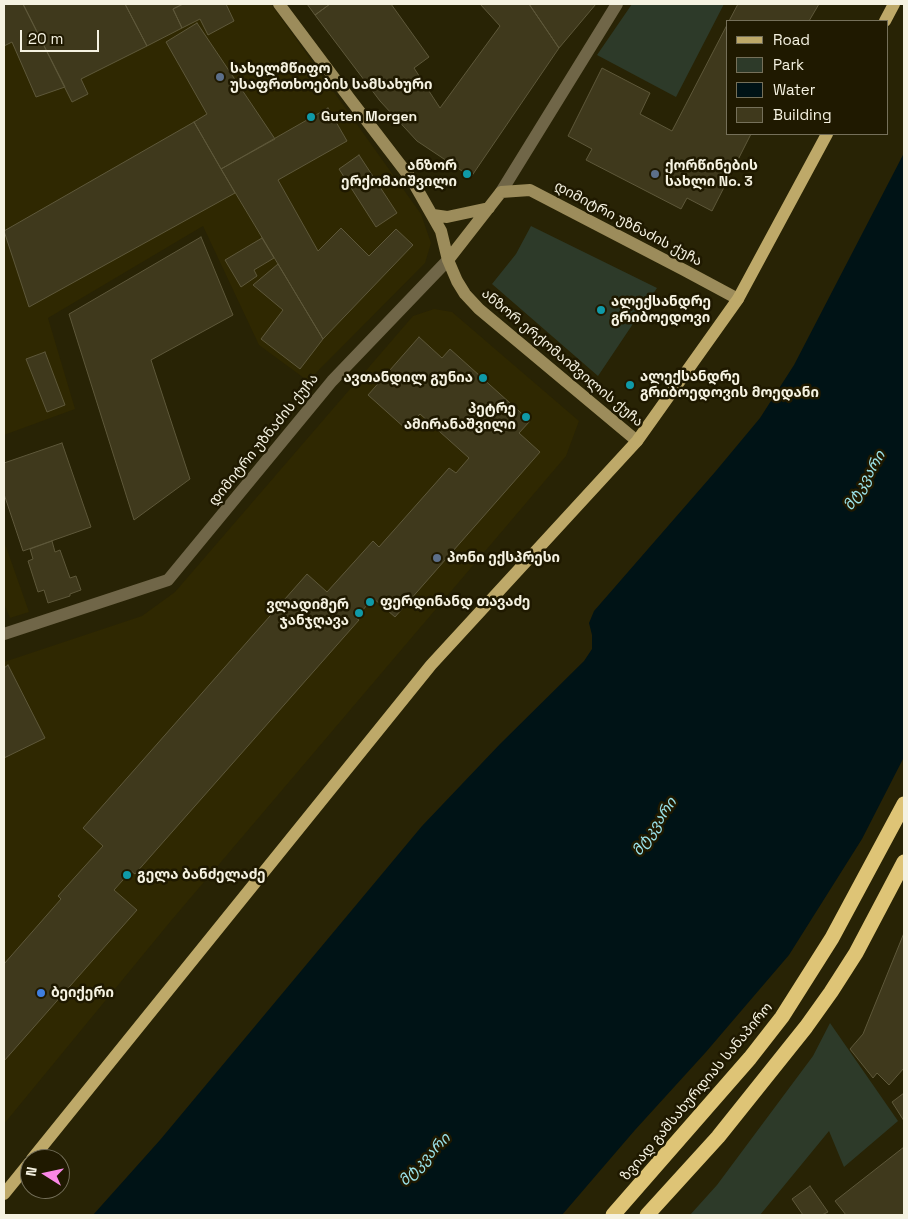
<!DOCTYPE html>
<html>
<head>
<meta charset="utf-8">
<style>
  body { margin:0 }
  #map { position:relative; width:908px; height:1219px; overflow:hidden; background:#282305; font-family:"Space Grotesk",sans-serif }
  canvas { display:block }
  .frame { position:absolute; inset:0; border:5px solid #f5f2e1; pointer-events:none }
  .legend { position:absolute; left:726px; top:20px; width:162px; height:115px; box-sizing:border-box; background:#1f1900; border:1px solid #75705a; margin:0; padding:6px 9px; list-style:none; font-size:15px; color:#f5f2e1 }
  .legend li { display:flex; align-items:center; gap:10px; height:25px }
  .legend b { width:25px; border:1px solid #75705a }
  .north { position:absolute; left:20px; top:1149px; width:50px; height:50px; box-sizing:border-box; background:#1f1900; border:1px solid #75705a; border-radius:50%; rotate:280deg; font-size:14px; font-weight:700; line-height:20px; text-align:center; color:#f5f2e1 }
  .north::after { content:''; display:block; margin:auto; width:18px; height:22px; background:#fa87e6; clip-path:polygon(50% 0,100% 100%,50% 72%,0 100%) }
  .scale { position:absolute; left:20px; top:30px; width:79px; height:22px; box-sizing:border-box; border:2px solid #f5f2e1; border-top:0; padding-left:6px; font-size:15px; line-height:18px; white-space:nowrap; color:#f5f2e1; -webkit-text-stroke:4px #1f1900; paint-order:stroke }
</style>
</head>
<body>
<div id="map">
<canvas width="908" height="1219"></canvas>
<div class="frame"></div>
<ul class="legend">
<li><b style="height:6px;background:#bea969"></b>Road</li>
<li><b style="height:14px;background:#2d3a29"></b>Park</li>
<li><b style="height:14px;background:#001316"></b>Water</li>
<li><b style="height:14px;background:#3f391c"></b>Building</li>
</ul>
<div class="north">N</div>
<div class="scale">20 m</div>
</div>
<script>
const ctx = document.querySelector('canvas').getContext('2d');
ctx.lineJoin = 'round';
function paint(path, color) { ctx.fillStyle = color; ctx.fill(path, 'evenodd'); }
const poly = rows => new Path2D(rows.map(r => 'M' + r).join(''));
function trace(path, color, width, dash) { ctx.strokeStyle = color; ctx.lineWidth = width; ctx.lineCap = dash ? 'butt' : 'round'; ctx.setLineDash(dash || []); ctx.stroke(path); }
function write(font, color, halo, rows, align = 'center') {
  ctx.font = font + ' "Space Grotesk","Noto Sans Georgian",sans-serif'; ctx.lineWidth = 5; ctx.setLineDash([]); ctx.textBaseline = 'middle'; ctx.strokeStyle = halo; ctx.fillStyle = color; for (const [text, x, y, turn = 0] of rows) {
    ctx.save(); ctx.translate(x, y); ctx.rotate((+turn || 0) * Math.PI / 180); ctx.textAlign = isNaN(turn) ? turn : align; if (halo) ctx.strokeText(text, 0, 0); ctx.fillText(text, 0, 0); ctx.restore();
  }
}
const built = poly([
  [4,4,271,4,421,214,431,243,425,263,308,381,259,345,203,226,48,318,75,409,4,435],
  [434,309,452,312,579,421,566,456,170,922,4,1124,4,662,142,616,175,592,413,316],
  [4,541,29,612,10,618,4,604]
]);
const green = poly([
  [632,4,724,4,676,97,597,55],
  [531,226,657,288,598,376,492,284,516,254],
  [830,1023,898,1121,844,1167,829,1131,760,1215,690,1215,717,1185,813,1056]
]);
const water = poly([
  [904,153,904,757,862,839,789,955,706,1052,635,1130,562,1215,93,1215,160,1140,422,826,500,744,584,661,592,649,592,635,589,623,594,611,715,472,760,418,794,365]
]);
const building = poly([
  [4,4,23,4,65,87,36,97,12,42,4,46,4,4],
  [23,4,125,4,147,46,81,79,88,94,72,102,23,4],
  [125,4,183,4,173,9,182,28,147,46,125,4],
  [183,4,226,4,234,21,208,35,200,19,182,28,173,9,183,4],
  [307,4,330,4,315,15,307,4],
  [330,4,391,4,429,57,414,68,440,108,500,26,480,4,529,4,559,48,471,177,417,141,380,101,315,15,330,4],
  [529,4,596,4,559,48,529,4],
  [738,4,819,4,809,21,729,21,738,4],
  [197,23,275,139,221,169,194,122,207,114,166,42,197,23],
  [727,25,727,134,751,134,712,211,687,198,681,209,586,160,592,149,568,136,602,68,650,93,640,114,672,131,727,25],
  [328,108,347,141,278,180,318,251,341,228,369,256,396,229,413,245,323,339,221,169,328,108],
  [194,122,235,193,29,307,4,231,194,122],
  [359,155,397,213,376,227,339,169,359,155],
  [201,237,233,315,151,360,190,479,134,520,69,314,201,237],
  [262,238,274,258,254,270,257,276,241,287,225,260,262,238],
  [278,264,323,339,300,369,261,339,283,310,253,285,278,264],
  [419,337,442,358,450,349,530,421,519,433,540,452,395,617,373,598,356,618,359,620,135,874,131,871,114,890,137,910,4,1061,4,964,61,899,58,896,103,846,83,828,307,574,327,592,373,541,379,547,449,468,456,473,469,458,420,414,406,429,368,395,419,337],
  [45,352,65,405,47,412,26,359,45,352],
  [62,443,91,527,23,551,4,494,4,463,62,443],
  [52,541,55,552,60,550,70,578,76,576,81,590,70,594,70,596,48,603,44,590,38,592,28,561,33,559,30,549,52,541],
  [8,665,45,738,4,758,4,668,8,665],
  [904,933,904,1068,889,1085,877,1073,873,1078,850,1049,863,1034,904,933],
  [904,1093,904,1121,892,1102,904,1093],
  [904,1147,904,1215,846,1215,835,1201,904,1147],
  [810,1186,828,1212,822,1215,803,1215,792,1199,810,1186]
]);
const street = poly([
  [501,192,617,4],
  [4,634,168,580,332,381,448,260]
]);
const secondary = poly([
  [279,4,350,99,412,180,441,231,448,260,457,281,465,294,479,309,637,441],
  [433,215,447,217,489,208],
  [448,260,501,192,530,190,684,270,738,299]
]);
const primary = poly([
  [885,21,894,4],
  [32,1159,431,665,637,441,738,299,827,134],
  [4,1194,30,1162]
]);
const highway = poly([
  [613,1215,750,1058,782,1017,832,938,904,804],
  [647,1215,718,1137,806,1027,831,992,856,953,904,862]
]);
const markers = [
  [220,77,5,"#5c6f8a"],
  [311,117,5,"#0f9aa8"],
  [467,174,5,"#0f9aa8"],
  [655,174,5,"#5c6f8a"],
  [601,310,5,"#0f9aa8"],
  [483,378,5,"#0f9aa8"],
  [630,385,5,"#0f9aa8"],
  [526,417,5,"#0f9aa8"],
  [437,558,5,"#5c6f8a"],
  [370,602,5,"#0f9aa8"],
  [359,613,5,"#0f9aa8"],
  [127,875,5,"#0f9aa8"],
  [41,993,5,"#3f7fe0"]
];
const poiNames = [
  ["სახელმწიფო",230,69],
  ["უსაფრთხოების სამსახური",230,85],
  ["Guten Morgen",321,117],
  ["ანზორ",457,166,"right"],
  ["ერქომაიშვილი",457,182,"right"],
  ["ქორწინების",665,166],
  ["სახლი No. 3",665,182],
  ["ალექსანდრე",611,302],
  ["გრიბოედოვი",611,318],
  ["ალექსანდრე",640,377],
  ["გრიბოედოვის მოედანი",640,393],
  ["ავთანდილ გუნია",473,378,"right"],
  ["პეტრე",516,409,"right"],
  ["ამირანაშვილი",516,425,"right"],
  ["პონი ექსპრესი",447,558],
  ["ფერდინანდ თავაძე",380,602],
  ["ვლადიმერ",349,605,"right"],
  ["ჯანჯღავა",349,621,"right"],
  ["გელა ბანძელაძე",137,875],
  ["ბეიქერი",51,993]
];
const streetNames = [
  ["დიმიტრი უზნაძის ქუჩა",628,224,28],
  ["ანზორ ერქომაიშვილის ქუჩა",562,358,40],
  ["დიმიტრი უზნაძის ქუჩა",264,440,-51],
  ["ზვიად გამსახურდიას სანაპირო",697,1092,-50]
];
const waterNames = [
  ["მტკვარი",865,481,-59],
  ["მტკვარი",655,827,-56],
  ["მტკვარი",425,1160,-46]
];
paint(built, '#2f2801');
paint(green, '#2d3a29');
paint(water, '#001316');
paint(building, '#3f391c');
trace(building, '#5e583a', 1);
trace(street, '#706648', 12);
trace(secondary, '#9c8c5b', 12);
trace(primary, '#bea969', 12);
trace(highway, '#dec476', 15);
for (const [x, y, r, color] of markers) { const dot = new Path2D(); dot.arc(x, y, r, 0, 2 * Math.PI); ctx.fillStyle = color; ctx.fill(dot); trace(dot, '#1f1900', 2); }
write('bold 14px', '#f5f2e1', '#1f1900', poiNames, 'left');
write('14px', '#f5f2e1', '#1f1900', streetNames);
write('italic 15px', '#9ce4eb', '#1f1900', waterNames);
</script>
</body>
</html>
